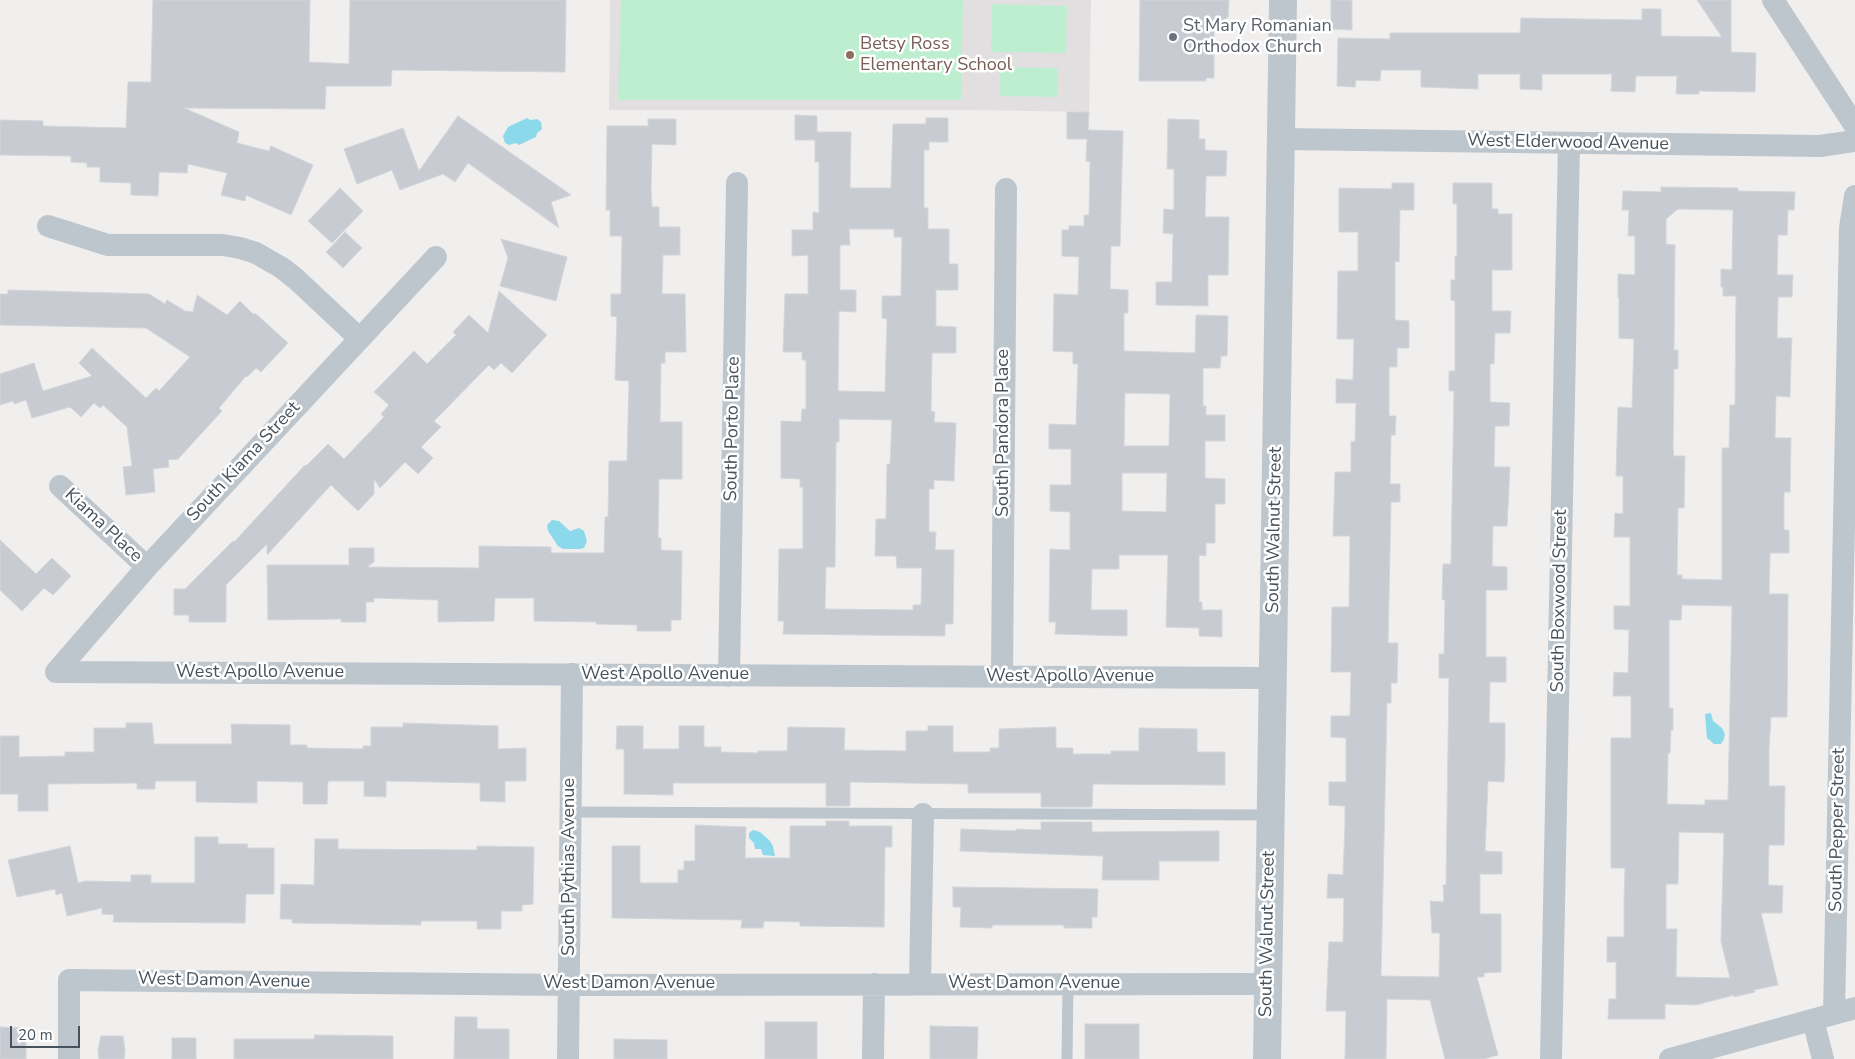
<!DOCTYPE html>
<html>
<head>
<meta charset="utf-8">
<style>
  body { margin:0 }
  #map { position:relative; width:1855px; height:1059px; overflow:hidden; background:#f1eeee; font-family:"Nunito Sans",sans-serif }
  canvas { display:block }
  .scale { position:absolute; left:10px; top:1026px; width:70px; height:22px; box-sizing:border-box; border:2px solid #47525c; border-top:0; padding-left:6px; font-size:15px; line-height:18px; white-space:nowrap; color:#47525c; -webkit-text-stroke:4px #fff; paint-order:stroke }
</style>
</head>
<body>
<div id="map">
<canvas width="1855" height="1059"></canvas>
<div class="scale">20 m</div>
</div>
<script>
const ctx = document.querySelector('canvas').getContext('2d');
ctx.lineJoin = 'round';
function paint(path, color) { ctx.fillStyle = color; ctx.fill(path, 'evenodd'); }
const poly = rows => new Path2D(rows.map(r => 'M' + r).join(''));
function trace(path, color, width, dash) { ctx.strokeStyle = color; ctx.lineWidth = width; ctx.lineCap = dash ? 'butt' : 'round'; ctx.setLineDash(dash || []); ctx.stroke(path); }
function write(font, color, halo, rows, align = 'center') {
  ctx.font = font + ' "Nunito Sans",sans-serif'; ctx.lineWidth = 5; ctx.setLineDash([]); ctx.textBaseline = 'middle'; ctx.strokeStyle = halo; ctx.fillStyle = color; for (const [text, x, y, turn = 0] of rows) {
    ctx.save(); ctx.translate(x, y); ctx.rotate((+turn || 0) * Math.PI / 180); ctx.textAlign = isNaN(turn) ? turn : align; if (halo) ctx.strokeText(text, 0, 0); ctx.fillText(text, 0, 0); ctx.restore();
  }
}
const education = poly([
  [610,0,1091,0,1089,112,972,110,609,110]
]);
const green = poly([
  [621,0,963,0,961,100,618,100],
  [992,4,1067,6,1066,53,991,52],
  [1000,67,1058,68,1057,97,1000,96]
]);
const water = poly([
  [527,118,530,120,537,119,541,122,542,129,537,133,536,137,519,145,516,143,509,145,505,143,503,136,508,127],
  [552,520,559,521,570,531,579,528,584,531,587,541,584,548,580,549,563,549,558,546,548,531,547,525],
  [1711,713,1713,721,1722,728,1725,734,1724,739,1721,744,1714,744,1707,738,1705,714],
  [753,830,760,832,769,840,773,846,775,856,763,855,761,849,755,849,754,843,749,838,749,833]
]);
const building = poly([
  [153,0,310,0,309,62,349,64,350,0,566,0,565,72,392,70,391,86,326,86,325,109,184,108,239,132,237,143,269,151,271,146,313,165,291,215,246,195,245,201,221,195,227,173,188,164,187,173,159,172,158,196,131,195,131,183,100,182,100,167,87,167,87,163,71,162,71,156,0,155,0,120,43,121,43,126,126,128,128,82,151,82,153,0],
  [1140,0,1229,0,1228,17,1214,27,1214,78,1206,78,1206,81,1139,81,1140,0],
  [1331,0,1352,0,1352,30,1331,29,1331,0],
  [1697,0,1731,0,1731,52,1756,53,1755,92,1699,91,1699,94,1676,94,1677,76,1636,76,1635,92,1611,91,1612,74,1542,74,1542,90,1520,89,1520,74,1478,74,1478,89,1421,87,1421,70,1381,70,1380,81,1356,80,1355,87,1337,86,1338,38,1390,39,1390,33,1520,33,1521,18,1642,20,1642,9,1661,9,1661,36,1722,37,1697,0],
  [1067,112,1089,112,1088,130,1123,131,1120,246,1111,246,1110,289,1128,290,1128,313,1124,313,1124,351,1195,353,1196,315,1228,316,1227,356,1221,356,1220,368,1203,368,1203,406,1206,406,1206,415,1225,415,1225,441,1205,441,1205,478,1225,479,1225,504,1215,504,1215,543,1206,543,1206,556,1199,555,1199,602,1202,602,1202,610,1222,610,1222,637,1199,636,1199,628,1166,627,1168,555,1119,555,1119,569,1092,569,1091,610,1127,610,1127,636,1055,634,1056,622,1049,622,1050,549,1070,550,1070,512,1050,511,1050,485,1071,485,1071,449,1049,449,1049,424,1076,425,1078,364,1073,364,1073,352,1053,351,1054,294,1078,295,1079,257,1062,256,1062,230,1069,230,1069,226,1084,226,1084,215,1089,215,1090,162,1086,161,1087,139,1067,139,1067,112],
  [1125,393,1170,394,1169,446,1124,446,1125,393],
  [1122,473,1167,473,1166,512,1122,511,1122,473],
  [795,115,817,116,817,132,851,132,850,188,891,188,893,124,926,124,926,118,948,118,948,142,929,142,929,150,924,150,924,208,928,208,928,229,949,229,949,264,958,264,958,290,936,290,936,326,956,327,956,353,932,353,931,411,935,412,934,422,956,423,954,481,934,480,934,489,929,489,929,532,936,532,935,550,954,550,953,624,945,624,945,636,783,634,784,621,778,621,779,549,803,549,803,487,800,487,800,479,781,478,781,421,801,422,802,409,806,409,806,360,802,360,802,352,783,352,785,294,808,294,808,255,792,256,792,230,813,230,813,212,819,213,819,162,815,162,815,140,795,140,795,115],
  [849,229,894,229,894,237,902,237,901,296,882,296,882,318,887,319,885,392,838,391,839,311,856,312,856,290,840,290,840,245,850,245,849,229],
  [839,419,892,420,890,464,887,464,886,519,876,519,875,556,896,556,897,568,922,568,921,605,913,605,913,610,825,609,826,567,835,567,836,442,839,442,839,419],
  [458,116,571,195,551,202,559,228,468,163,455,182,443,174,400,190,392,170,357,184,344,149,403,128,419,171,458,116],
  [648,119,676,119,676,145,652,144,651,190,652,207,659,207,659,227,680,227,680,255,663,255,662,294,685,294,686,352,665,352,665,363,661,363,660,422,682,422,682,479,659,479,658,538,661,538,661,550,682,551,681,620,671,620,671,631,637,631,637,625,596,624,596,622,534,621,534,598,495,598,494,621,438,622,438,600,374,598,374,602,366,602,366,622,341,622,341,619,268,620,267,565,349,565,349,548,374,548,374,562,367,567,479,568,479,546,551,547,551,553,604,553,605,517,608,517,609,461,627,461,629,381,615,380,617,317,611,316,611,294,621,294,622,236,610,236,610,210,606,210,607,126,648,126,648,119],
  [1168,119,1199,120,1199,139,1205,139,1205,150,1227,151,1226,176,1206,176,1205,217,1229,217,1228,275,1208,275,1208,306,1156,305,1156,282,1172,282,1173,234,1163,233,1164,209,1174,210,1174,169,1167,169,1168,119],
  [1392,183,1414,183,1414,210,1400,210,1399,262,1395,261,1395,320,1409,321,1409,348,1397,348,1397,367,1389,367,1389,416,1396,416,1395,435,1391,435,1390,484,1400,484,1400,502,1391,502,1388,643,1398,643,1397,683,1391,683,1391,703,1387,703,1381,976,1439,977,1440,933,1432,933,1430,901,1444,902,1443,885,1446,885,1449,678,1439,678,1439,654,1444,654,1445,600,1442,600,1443,564,1451,564,1454,391,1449,391,1449,371,1455,371,1455,301,1451,300,1451,280,1455,280,1455,256,1457,256,1457,204,1453,204,1453,183,1492,183,1492,209,1498,209,1498,214,1512,214,1512,270,1492,270,1492,311,1511,311,1510,333,1495,333,1494,364,1490,364,1490,402,1510,403,1509,426,1495,426,1494,467,1510,467,1507,526,1493,526,1492,566,1507,567,1507,590,1486,590,1486,657,1506,657,1506,682,1490,682,1489,723,1505,723,1505,759,1504,782,1488,781,1485,851,1502,852,1502,874,1480,874,1480,914,1501,914,1501,972,1484,973,1484,977,1477,977,1498,1055,1484,1059,1445,1059,1430,1000,1387,999,1386,1059,1345,1059,1346,1011,1326,1011,1329,942,1343,942,1344,898,1327,898,1328,874,1343,875,1345,826,1345,806,1329,805,1329,782,1346,782,1346,738,1331,737,1331,716,1350,716,1351,672,1331,672,1332,607,1349,607,1350,536,1333,536,1335,472,1351,472,1351,441,1355,442,1356,403,1336,403,1336,379,1353,380,1354,339,1337,339,1338,271,1358,271,1358,232,1339,232,1339,188,1392,189,1392,183],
  [1661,187,1738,188,1738,191,1795,192,1794,210,1788,210,1787,235,1778,235,1777,275,1793,275,1792,297,1778,297,1777,338,1792,338,1791,361,1790,397,1776,396,1775,438,1791,438,1790,492,1784,492,1784,530,1789,530,1789,553,1770,553,1769,594,1788,594,1787,717,1771,717,1769,748,1769,786,1785,786,1784,845,1769,845,1768,885,1783,886,1782,913,1761,913,1778,985,1754,990,1755,992,1734,997,1734,995,1696,1005,1665,1004,1665,1019,1608,1019,1609,999,1616,999,1616,962,1607,962,1607,937,1624,937,1624,900,1625,868,1611,868,1611,738,1631,738,1631,696,1613,696,1614,672,1628,673,1629,630,1614,629,1614,606,1630,606,1630,537,1614,537,1615,513,1623,514,1623,476,1616,476,1618,407,1632,408,1634,339,1619,338,1619,298,1618,298,1618,274,1635,275,1635,236,1628,236,1629,210,1622,210,1623,191,1661,192,1661,187],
  [1678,209,1733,210,1732,270,1721,269,1721,287,1723,287,1723,296,1736,296,1735,405,1730,405,1729,448,1722,448,1722,580,1682,579,1682,575,1677,575,1678,508,1684,508,1685,456,1674,456,1673,449,1674,369,1678,369,1678,350,1674,350,1675,245,1666,244,1666,219,1678,209],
  [1682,605,1732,606,1728,800,1705,800,1705,805,1667,804,1668,753,1670,753,1671,730,1673,730,1673,708,1669,708,1669,620,1681,620,1682,605],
  [1679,832,1724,833,1721,941,1730,978,1676,977,1677,929,1666,929,1666,884,1678,884,1679,832],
  [340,188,363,211,332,243,308,221,340,188],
  [345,232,362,248,343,268,326,252,345,232],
  [501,239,567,257,556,301,500,286,508,258,501,239],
  [8,290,149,294,165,304,167,300,185,311,193,312,197,295,227,315,240,301,254,315,255,313,288,343,261,372,256,368,247,377,246,376,219,408,222,411,178,459,168,460,169,467,153,469,155,492,126,495,123,467,132,466,127,427,103,405,100,408,94,403,81,417,70,407,32,418,26,400,14,404,13,401,0,405,0,374,34,363,43,391,92,376,79,363,92,348,146,398,156,388,159,391,190,357,146,328,0,325,0,294,8,294,8,290],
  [499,291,547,335,512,373,501,363,494,370,489,365,434,421,441,427,421,447,433,458,418,474,405,462,380,488,374,479,374,494,358,511,331,485,267,555,267,544,226,585,226,622,189,622,189,615,174,615,174,589,185,589,233,541,234,542,305,465,306,466,328,444,344,459,384,417,381,414,389,405,374,392,414,351,427,364,456,335,453,332,469,315,488,333,499,291],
  [0,540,36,574,52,558,71,576,53,595,44,588,22,611,0,590,0,540],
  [126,723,152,723,154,744,232,744,231,724,290,725,290,745,307,745,307,748,363,749,363,746,371,746,371,727,403,727,403,723,498,726,498,749,526,748,526,781,505,781,505,802,480,801,480,783,386,781,386,797,364,796,364,781,328,781,327,804,303,804,303,782,257,781,257,803,196,802,196,781,155,781,155,789,137,789,137,783,48,784,48,811,18,811,18,794,0,794,0,736,19,736,19,757,65,756,65,752,94,752,94,728,126,728,126,723],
  [617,726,643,726,643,749,679,749,679,726,704,726,704,747,721,747,721,752,758,753,758,751,787,751,788,727,845,728,844,750,906,751,906,731,928,731,928,726,953,726,953,752,990,752,990,748,999,748,999,729,1056,727,1056,748,1073,748,1073,754,1111,754,1111,751,1139,751,1139,728,1197,729,1197,752,1225,752,1225,785,1093,784,1092,807,1041,807,1041,793,968,793,968,784,850,782,850,806,826,806,826,783,673,783,673,795,624,794,624,749,616,749,617,726],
  [826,821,849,821,849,826,892,826,892,847,885,847,884,927,800,926,800,922,764,921,763,928,741,928,742,920,612,918,612,846,640,846,640,883,678,883,678,870,684,870,684,861,695,861,695,825,746,827,745,858,790,858,790,826,826,826,826,821],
  [1041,822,1092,822,1092,832,1219,831,1219,861,1159,861,1159,880,1102,880,1103,856,960,851,961,829,1016,831,1016,829,1041,830,1041,822],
  [195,837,218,837,218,844,248,844,247,848,274,848,274,894,246,894,245,923,113,922,114,915,102,914,102,908,67,916,62,893,56,895,55,889,17,897,8,860,70,846,78,883,85,881,131,882,131,875,151,875,151,883,195,883,195,837],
  [315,839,338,839,338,849,477,850,477,846,534,847,533,904,522,905,522,911,501,911,501,929,477,929,477,921,421,921,421,925,292,923,292,919,280,919,281,884,314,885,315,839],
  [953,887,1098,889,1097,917,1092,917,1092,928,1064,928,1064,925,992,925,992,928,960,927,961,907,953,907,953,887],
  [455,1017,477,1017,477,1029,509,1029,509,1059,454,1059,455,1017],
  [765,1022,817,1022,817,1059,765,1059,765,1022],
  [1085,1024,1139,1024,1139,1059,1085,1059,1085,1024],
  [930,1026,978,1027,977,1059,930,1059,930,1026],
  [0,1027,22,1028,22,1040,26,1040,26,1059,0,1059,0,1027],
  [315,1035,393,1036,393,1059,234,1059,234,1039,314,1039,315,1035],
  [101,1036,123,1036,125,1050,124,1059,99,1059,98,1050,101,1036],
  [172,1038,196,1038,196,1059,172,1059,172,1038],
  [614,1039,667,1040,667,1059,614,1059,614,1039]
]);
const service = poly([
  [570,812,1270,815],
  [1067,1059,1068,984]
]);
const minor = poly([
  [1773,0,1855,126],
  [1281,139,1820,146,1855,141],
  [48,226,108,245,223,245,240,248,256,253,282,268,296,279,359,338],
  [60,486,147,567],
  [56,672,1273,678],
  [56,672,147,567,436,257],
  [729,676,737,183],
  [1002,677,1006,189],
  [920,984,923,814],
  [1834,1014,1850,228,1855,196],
  [1813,1020,1823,1059],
  [69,1059,69,980,569,985,1268,984],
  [568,1059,572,674],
  [873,1059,874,984],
  [1551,1059,1569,143],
  [1670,1059,1855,1008]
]);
const tertiary = poly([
  [1267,1059,1283,0]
]);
const markers = [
  [1173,37,5,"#6b7280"],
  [850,55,5,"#8d6e63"]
];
const worshipNames = [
  ["St Mary Romanian",1183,27],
  ["Orthodox Church",1183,48]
];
const educationNames = [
  ["Betsy Ross",860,45],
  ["Elementary School",860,66]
];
const streetNames = [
  ["West Elderwood Avenue",1568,143,1],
  ["South Porto Place",733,429,-89],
  ["South Pandora Place",1004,433,-90],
  ["South Kiama Street",244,462,-47],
  ["Kiama Place",103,526,43],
  ["South Walnut Street",1275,530,-89],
  ["South Boxwood Street",1560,601,-89],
  ["West Apollo Avenue",260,673],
  ["West Apollo Avenue",665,675],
  ["West Apollo Avenue",1070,677],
  ["South Pepper Street",1838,830,-89],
  ["South Pythias Avenue",570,867,-90],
  ["South Walnut Street",1268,934,-89],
  ["West Damon Avenue",224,981,1],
  ["West Damon Avenue",629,984],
  ["West Damon Avenue",1034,984]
];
paint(education, '#e2dfe1');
paint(green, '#bdeecf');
paint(water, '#8bd9eb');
paint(building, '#c8cbd1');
trace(building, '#d2d5da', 1);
trace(service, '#bdc6cd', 11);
trace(minor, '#bdc6cd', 22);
trace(tertiary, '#bdc6cd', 28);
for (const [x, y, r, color] of markers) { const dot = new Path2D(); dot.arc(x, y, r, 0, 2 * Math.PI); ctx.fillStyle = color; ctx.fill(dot); trace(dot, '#fff', 2); }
write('18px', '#5b616d', '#fff', worshipNames, 'left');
write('18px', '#785e54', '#fff', educationNames, 'left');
write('18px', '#47525c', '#fff', streetNames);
</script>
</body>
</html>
